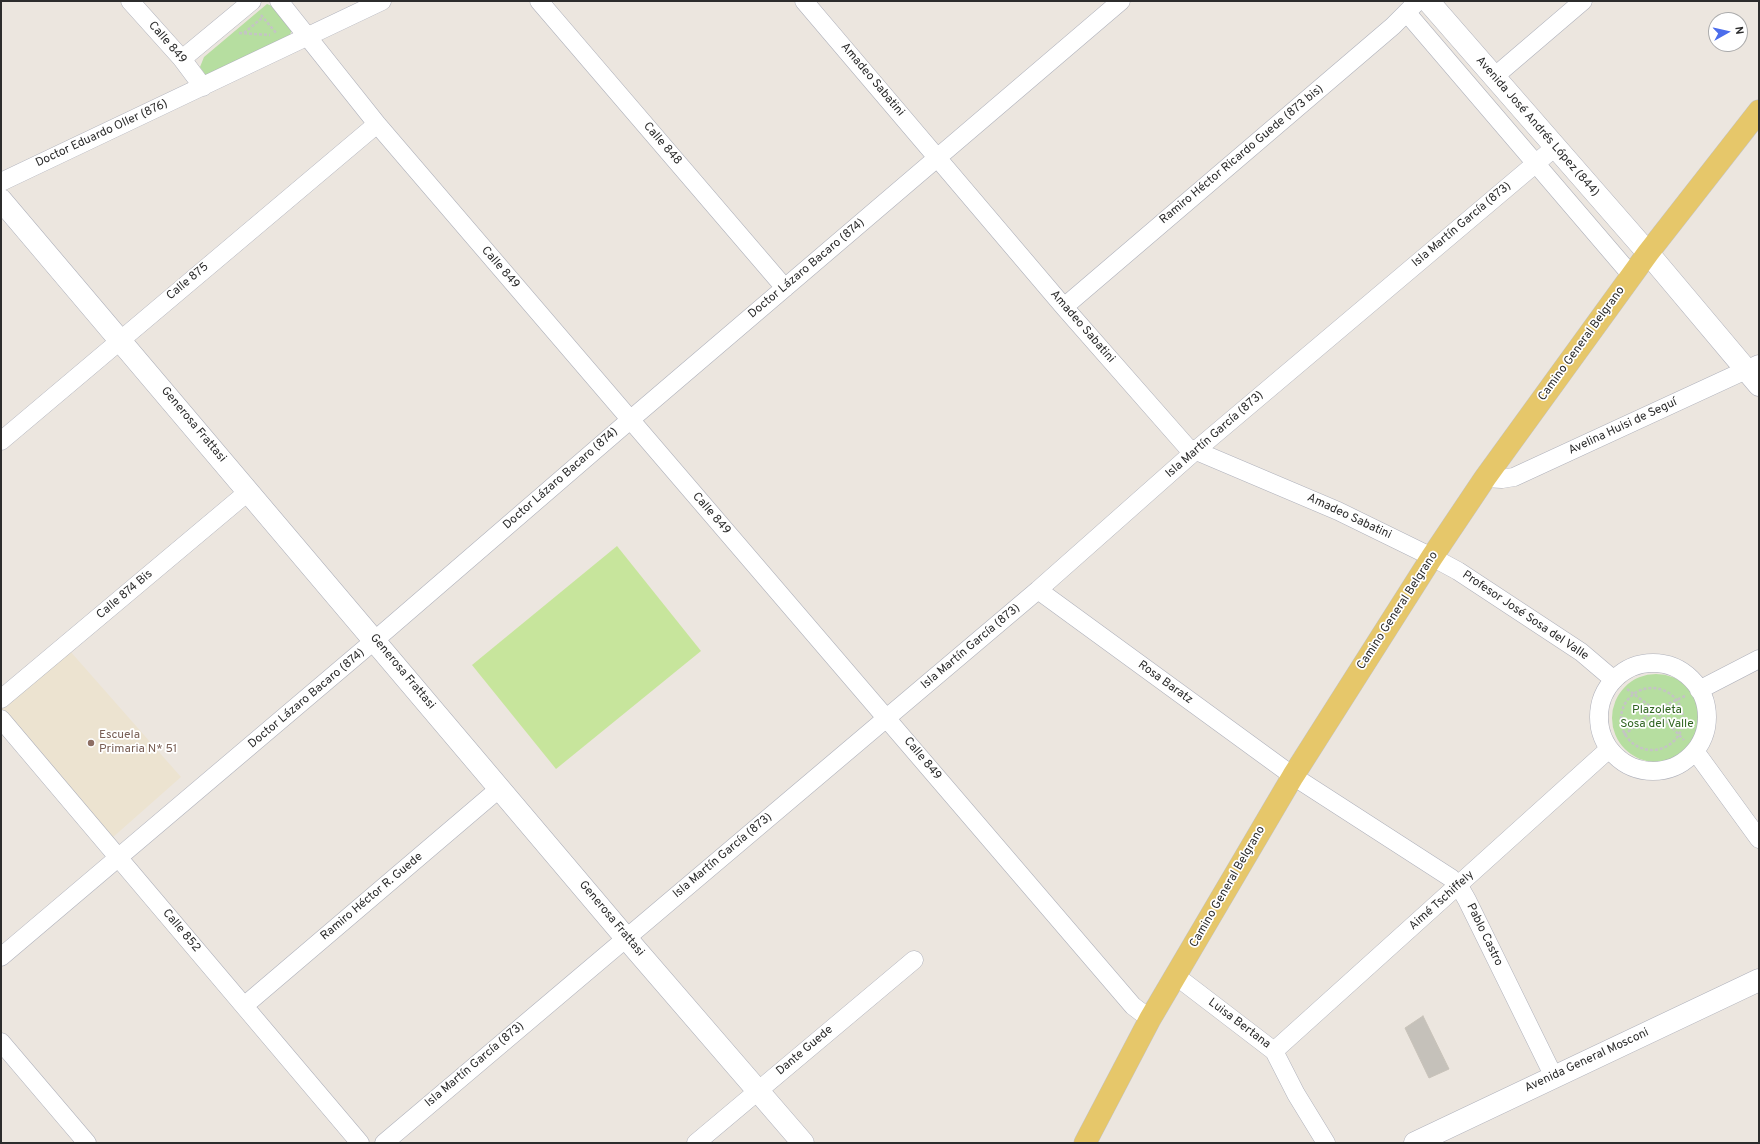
<!DOCTYPE html>
<html>
<head>
<meta charset="utf-8">
<style>
  body { margin:0 }
  #map { position:relative; width:1760px; height:1144px; overflow:hidden; background:#ece6df; font-family:Overpass,sans-serif }
  canvas { display:block }
  .frame { position:absolute; inset:0; border:2px solid #2c2c2c; pointer-events:none }
  .north { position:absolute; left:1708px; top:12px; width:40px; height:40px; box-sizing:border-box; background:#fff; border:1px solid #ababab; border-radius:50%; rotate:82deg; font-size:11px; font-weight:700; line-height:16px; text-align:center; color:#2c2c2c }
  .north::after { content:''; display:block; margin:auto; width:14px; height:18px; background:#4c6dec; clip-path:polygon(50% 0,100% 100%,50% 72%,0 100%) }
</style>
</head>
<body>
<div id="map">
<canvas width="1760" height="1144"></canvas>
<div class="frame"></div>
<div class="north">N</div>
</div>
<script>
const ctx = document.querySelector('canvas').getContext('2d');
ctx.lineJoin = 'round';
function paint(path, color) { ctx.fillStyle = color; ctx.fill(path, 'evenodd'); }
const poly = rows => new Path2D(rows.map(r => 'M' + r).join(''));
function trace(path, color, width, dash) { ctx.strokeStyle = color; ctx.lineWidth = width; ctx.lineCap = dash ? 'butt' : 'round'; ctx.setLineDash(dash || []); ctx.stroke(path); }
function write(font, color, halo, rows, align = 'center') {
  ctx.font = font + ' Overpass,sans-serif'; ctx.lineWidth = 3.5; ctx.setLineDash([]); ctx.textBaseline = 'middle'; ctx.strokeStyle = halo; ctx.fillStyle = color; for (const [text, x, y, turn = 0] of rows) {
    ctx.save(); ctx.translate(x, y); ctx.rotate((+turn || 0) * Math.PI / 180); ctx.textAlign = isNaN(turn) ? turn : align; if (halo) ctx.strokeText(text, 0, 0); ctx.fillText(text, 0, 0); ctx.restore();
  }
}
const education = poly([
  [70,651,181,777,112,838,1,709]
]);
const green = poly([
  [267,4,272,6,292,29,290,35,207,77,200,67,204,57],
  '1612 718a44 44 0 1 1 88 0a44 44 0 1 1-88 0Z'
]);
const pitch = poly([
  [617,546,701,651,556,769,472,665]
]);
const building = poly([
  [1423,1016,1449,1069,1429,1078,1405,1028,1423,1016]
]);
const path = poly([
  [261,15,277,34],
  [239,33,270,35],
  [244,33,263,17],
  '1621 719a31 31 0 1 1 62 0a31 31 0 1 1-62 0Z',
  [1627,689,1655,710,1684,740],
  [1624,735,1655,710,1685,696]
]);
const minor = poly([
  [130,1,182,59,203,87],
  [279,1,377,124,1133,1006,1150,1019],
  [539,1,785,288],
  [804,1,1064,307,1187,447,1338,511,1432,557,1458,571,1581,652,1614,680],
  [1407,13,1632,276],
  [182,59,252,1],
  [1494,77,1583,1],
  [1,182,382,1],
  [1064,307,1393,26,1418,1],
  [1,441,377,124],
  [1485,478,1502,479,1514,477,1759,364],
  [1038,590,1293,776,1451,878,1459,886,1467,900,1554,1077],
  '1599 717a54 54 0 1 1 108 0a54 54 0 1 1-108 0Z',
  [1699,690,1759,659],
  [1,699,249,491],
  [1,719,360,1143],
  [1695,751,1759,839],
  [1,957,375,640,630,420,1121,1],
  [1176,976,1274,1051,1296,1094,1326,1143],
  [244,1006,500,788],
  [1,1042,87,1143],
  [1274,1051,1609,749],
  [384,1143,1038,590,1195,451,1554,148],
  [696,1143,914,960]
]);
const secondary = poly([
  [1428,1,1648,253,1759,385],
  [1,200,626,938,803,1143],
  [1415,1143,1759,980]
]);
const primary = poly([
  [1085,1143,1150,1019,1293,776,1432,557,1485,478,1648,253,1759,111]
]);
const markers = [
  [91,743,4,"#8d6e63"]
];
const streetNames = [
  ["Calle 849",167,43,49],
  ["Amadeo Sabatini",872,80,50],
  ["Avenida José Andrés López (844)",1537,127,49],
  ["Doctor Eduardo Oller (876)",102,134,-25],
  ["Calle 848",662,144,49],
  ["Ramiro Héctor Ricardo Guede (873 bis)",1242,155,-40],
  ["Isla Martín García (873)",1462,225,-40],
  ["Calle 849",500,268,49],
  ["Doctor Lázaro Bacaro (874)",807,269,-40],
  ["Calle 875",188,282,-40],
  ["Amadeo Sabatini",1082,327,49],
  ["Camino General Belgrano",1582,344,-54],
  ["Generosa Frattasi",193,425,50],
  ["Avelina Huisi de Seguí",1623,427,-25],
  ["Isla Martín García (873)",1215,435,-41],
  ["Doctor Lázaro Bacaro (874)",561,479,-41],
  ["Calle 849",711,514,49],
  ["Amadeo Sabatini",1349,517,25],
  ["Calle 874 Bis",125,595,-40],
  ["Camino General Belgrano",1398,611,-57],
  ["Profesor José Sosa del Valle",1525,616,34],
  ["Isla Martín García (873)",971,647,-40],
  ["Generosa Frattasi",402,672,50],
  ["Rosa Baratz",1165,683,36],
  ["Doctor Lázaro Bacaro (874)",307,699,-40],
  ["Calle 849",922,759,50],
  ["Isla Martín García (873)",723,856,-40],
  ["Camino General Belgrano",1228,887,-60],
  ["Ramiro Héctor R. Guede",372,897,-40],
  ["Aimé Tschiffely",1442,901,-42],
  ["Generosa Frattasi",611,919,50],
  ["Calle 852",181,931,50],
  ["Pablo Castro",1484,935,64],
  ["Luisa Bertana",1239,1024,37],
  ["Dante Guede",805,1051,-40],
  ["Avenida General Mosconi",1587,1061,-25],
  ["Isla Martín García (873)",475,1065,-40]
];
const parkNames = [
  ["Plazoleta",1657,711],
  ["Sosa del Valle",1657,725]
];
const educationNames = [
  ["Escuela",99,736],
  ["Primaria N* 51",99,750]
];
paint(education, '#ece3d0');
paint(green, '#b6dea0');
paint(pitch, '#c7e59c');
paint(building, '#c5c1ba');
trace(building, '#c8c2b9', 1);
trace(minor, '#afb1bb', 19);
trace(secondary, '#afb1bb', 23);
trace(primary, '#c4c4c4', 23);
trace(path, '#c4c4c4', 2.5, [3, 2]);
trace(minor, '#fff', 18);
trace(secondary, '#fff', 22);
trace(primary, '#e6c76a', 22);
for (const [x, y, r, color] of markers) { const dot = new Path2D(); dot.arc(x, y, r, 0, 2 * Math.PI); ctx.fillStyle = color; ctx.fill(dot); trace(dot, '#fff', 1.5); }
write('12px', '#2c2c2c', '#fff', streetNames);
write('12px', '#2f6420', '#fff', parkNames);
write('12px', '#785e54', '#fff', educationNames, 'left');
</script>
</body>
</html>
